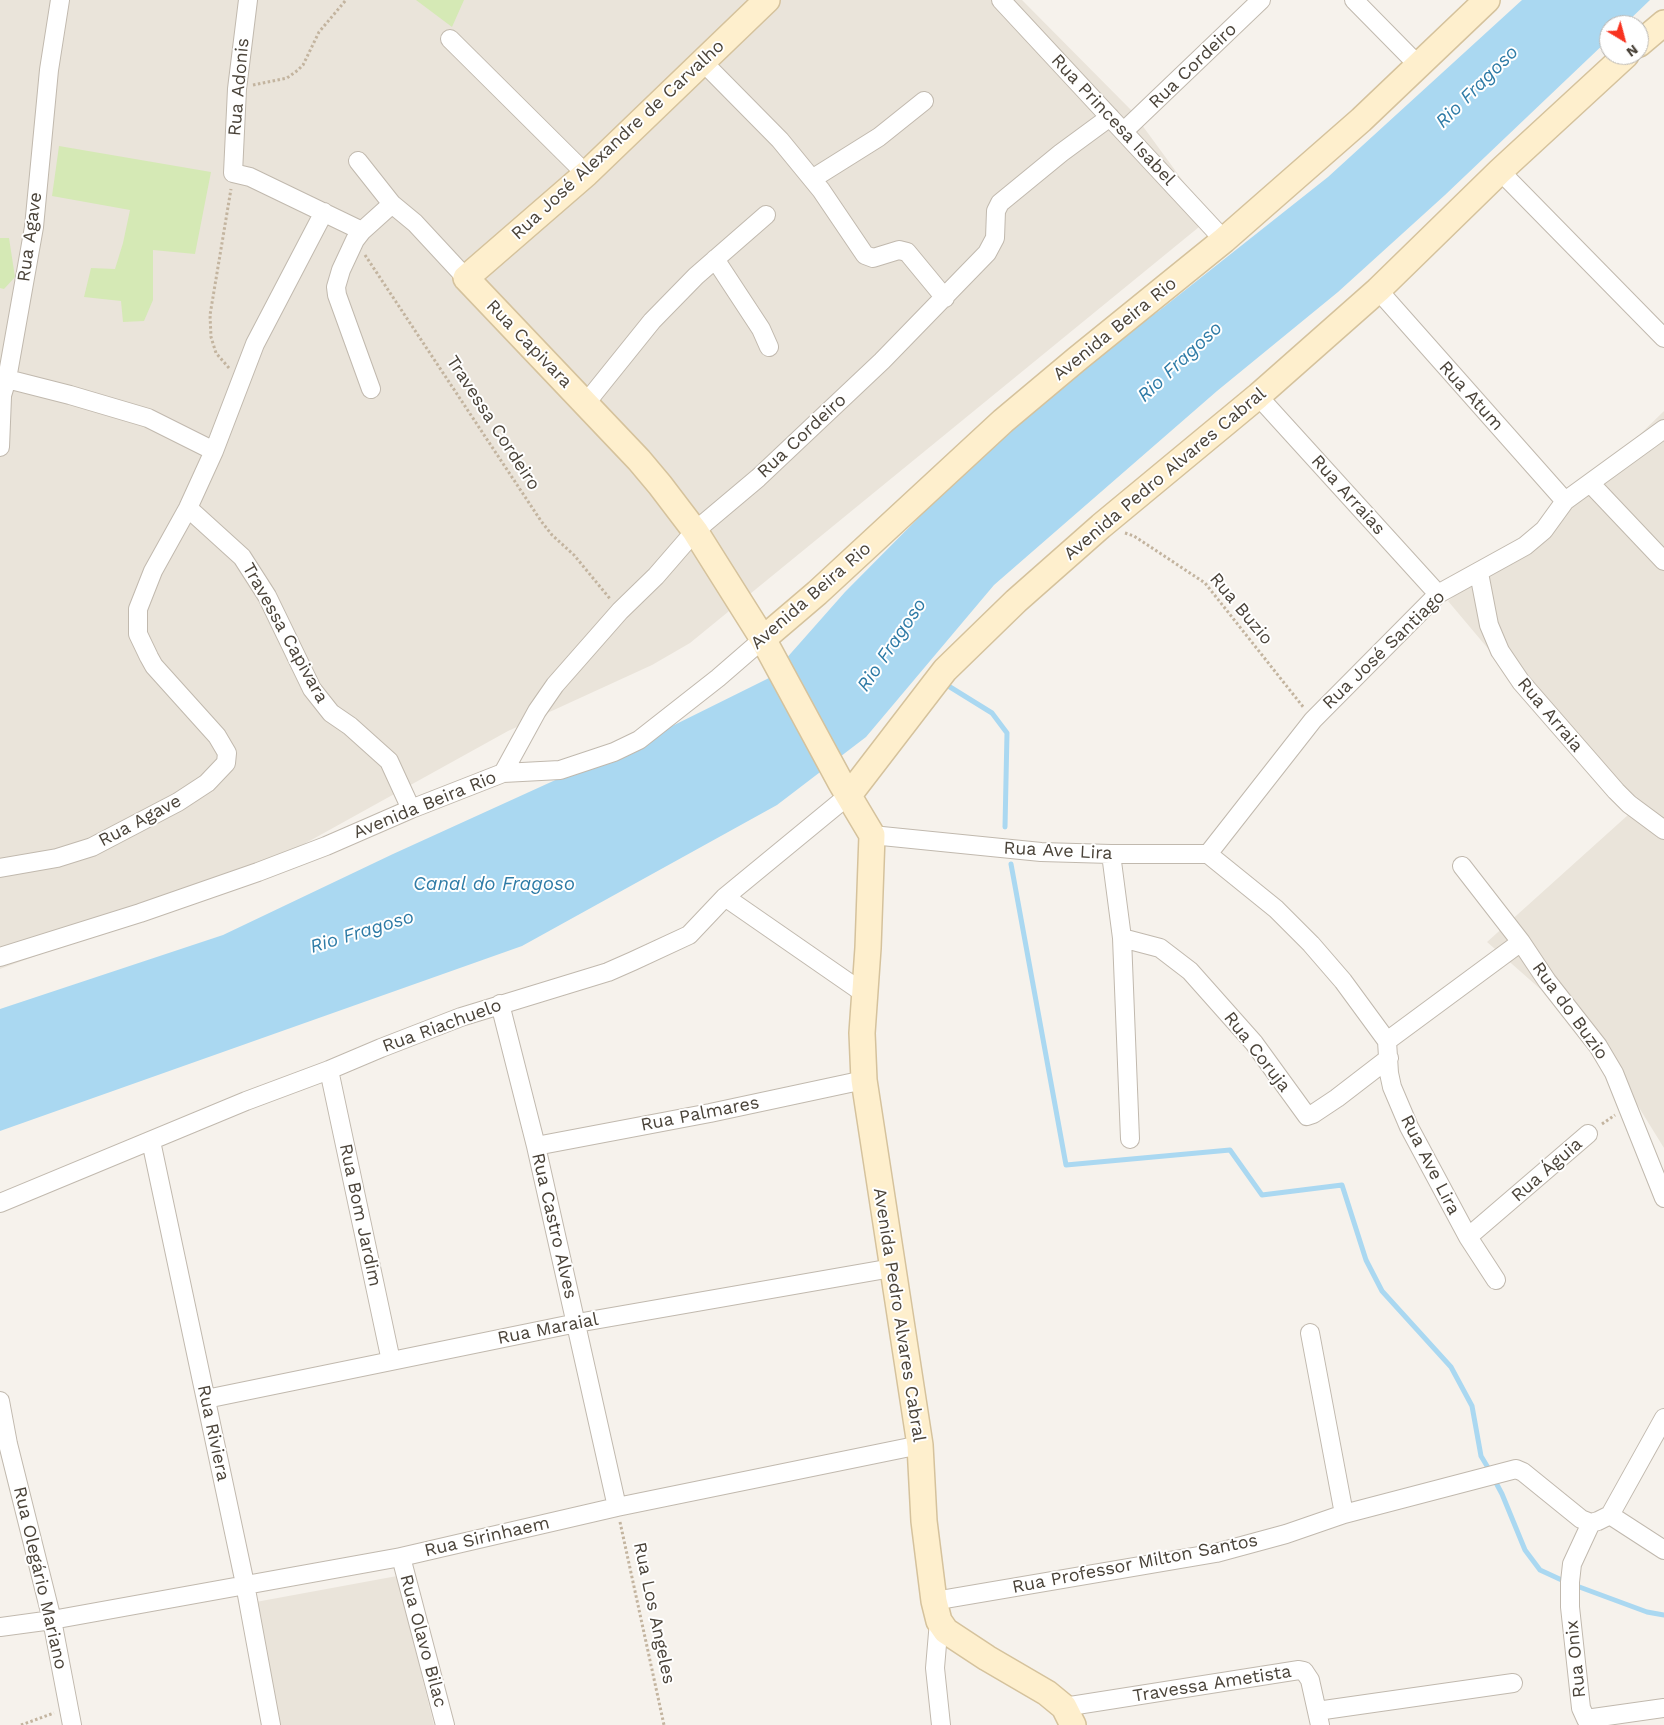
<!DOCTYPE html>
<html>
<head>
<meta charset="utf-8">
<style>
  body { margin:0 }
  #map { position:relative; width:1664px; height:1725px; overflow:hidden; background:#f6f2ec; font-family:"Work Sans",sans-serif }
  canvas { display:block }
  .north { position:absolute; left:1599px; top:15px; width:50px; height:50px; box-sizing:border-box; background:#fff; border:1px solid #b7b4b0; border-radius:50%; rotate:143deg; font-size:14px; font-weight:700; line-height:20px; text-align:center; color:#4a4339 }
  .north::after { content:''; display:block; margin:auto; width:18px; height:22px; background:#f83320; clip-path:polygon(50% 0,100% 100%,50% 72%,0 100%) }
</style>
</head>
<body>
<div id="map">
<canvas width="1664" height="1725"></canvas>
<div class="north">N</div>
</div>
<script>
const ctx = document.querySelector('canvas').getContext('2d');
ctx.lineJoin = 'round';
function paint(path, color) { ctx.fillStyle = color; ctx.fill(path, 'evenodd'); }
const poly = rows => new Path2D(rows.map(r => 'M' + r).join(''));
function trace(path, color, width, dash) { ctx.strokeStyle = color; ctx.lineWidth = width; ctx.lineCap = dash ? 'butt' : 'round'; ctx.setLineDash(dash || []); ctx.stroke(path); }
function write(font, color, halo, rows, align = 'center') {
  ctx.font = font + ' "Work Sans",sans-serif'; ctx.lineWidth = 4; ctx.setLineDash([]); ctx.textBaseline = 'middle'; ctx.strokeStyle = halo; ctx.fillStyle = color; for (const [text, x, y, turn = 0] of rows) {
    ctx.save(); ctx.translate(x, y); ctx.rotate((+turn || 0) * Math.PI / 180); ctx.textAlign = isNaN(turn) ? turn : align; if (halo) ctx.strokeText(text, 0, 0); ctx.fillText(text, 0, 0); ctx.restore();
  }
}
const residential = poly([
  [0,0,1022,0,1131,110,1210,218,690,643,652,665,508,731,230,885,0,969],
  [1664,411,1664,1148,1596,1038,1487,942,1628,815,1448,601,1574,499],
  [397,1576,434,1725,269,1725,245,1604]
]);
const green = poly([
  [416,0,464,0,452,27],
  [59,146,211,172,195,254,153,250,153,300,144,321,123,322,121,301,84,297,91,268,115,269,123,243,130,210,52,196],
  [0,238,9,238,15,277,4,289,0,288]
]);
const water = poly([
  [1522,0,1650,0,1624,25,1609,25,1609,39,1445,195,1338,292,1217,391,994,585,866,737,777,805,522,946,0,1131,0,1009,223,935,393,854,652,736,769,678,845,592,1044,391,1160,310,1328,177]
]);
const stream = poly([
  [950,687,992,713,1007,733,1005,827],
  [1011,864,1066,1165,1230,1150,1262,1195,1342,1185,1366,1260,1382,1291,1451,1367,1472,1406,1481,1456,1490,1471],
  [1494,1479,1502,1494,1525,1550,1540,1570,1566,1582],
  [1574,1585,1647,1612,1664,1615]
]);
const path = poly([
  [253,85,287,78,298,70,303,65,319,32,346,0],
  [365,255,541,521,552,535,574,555,611,600],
  [229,368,216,353,211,337,210,315,231,189],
  [1125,533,1134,536,1205,583,1304,708],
  [1602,1124,1615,1115],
  [620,1522,664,1725],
  [21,1725,54,1713]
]);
const street = poly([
  [248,0,237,89,233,173,250,177,362,231,392,204,415,223,466,278],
  [1001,0,1224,240],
  [1354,0,1418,65],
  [450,39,586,174],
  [702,61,780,140,821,190,865,255,873,258,899,250,907,252,945,298],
  [1124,131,1261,0],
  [358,161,392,204],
  [1500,171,1664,338],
  [812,179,879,137,924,101],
  [362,231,355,240,341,270,336,287,337,295,371,389],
  [715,259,761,329,769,347],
  [1378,290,1565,501],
  [7,379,70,395,148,418,214,451],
  [1258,396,1438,594],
  [0,402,7,379,34,227,49,70,60,0],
  [586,403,652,321,696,276,766,215],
  [0,447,2,397],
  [1591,484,1664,561],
  [188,508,242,557,267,596,312,689,331,713,350,726,389,761,411,809],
  [1479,573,1489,625,1500,651,1521,682,1616,791,1629,804,1664,830],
  [503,773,537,711,555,685,620,611,656,576,695,531,758,478,882,361,987,253,995,238,996,211,1000,203,1061,153,1110,117],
  [872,835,1041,852,1111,854,1208,854,1276,909,1311,944,1343,981,1387,1041,1389,1073,1392,1087,1409,1127,1468,1237,1496,1280],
  [1111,854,1122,938,1130,1139],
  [1208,854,1313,720,1438,594,1525,546,1544,530,1565,501,1664,429],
  [1462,866,1521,942,1547,981,1598,1046,1614,1073,1664,1198],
  [0,868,57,858,92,847,178,802,207,783,226,763,227,753,217,736,154,666,149,657,138,634,138,609,153,571,188,508,214,451,255,344,324,212],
  [725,897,865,994],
  [1122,938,1160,948,1190,971,1254,1043,1307,1116,1313,1114,1337,1098,1389,1058],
  [0,957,140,913,258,872,326,846,411,809,503,773,560,770,614,752,639,740,718,678,763,639],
  [500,1004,536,1146,617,1507],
  [1387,1041,1521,942],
  [329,1070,391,1361],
  [151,1141,245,1584,271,1725],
  [536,1146,710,1113,864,1080],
  [0,1203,246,1101,329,1070,381,1048,461,1017,608,972,633,961,689,935,725,897,849,795],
  [1468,1237,1588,1134],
  [1310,1333,1344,1514],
  [206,1399,577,1323,892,1268],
  [0,1401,8,1444,52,1620,72,1725],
  [1610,1515,1664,1418],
  [1591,1523,1572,1564,1570,1582,1570,1607,1581,1708,1586,1719,1664,1708],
  [401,1557,445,1725],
  [934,1601,1216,1553,1286,1534,1344,1514,1516,1469,1523,1472,1581,1519,1591,1523,1598,1521,1610,1515,1664,1550],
  [939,1621,935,1668,941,1725],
  [0,1627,52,1620,401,1557,617,1507,920,1445],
  [1064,1707,1299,1670,1304,1671,1310,1680,1320,1725],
  [1317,1711,1513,1683]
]);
const secondary = poly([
  [767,0,586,174,466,278,639,460,660,485,695,531,763,639,841,783,872,835,868,948,862,1033,864,1080,920,1445,924,1521,934,1601,939,1621,946,1631,987,1658,1047,1693,1064,1707,1073,1725],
  [1639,44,1664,23],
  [763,639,817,593,1003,421,1077,359,1224,240,1361,120,1487,0],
  [849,795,945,670,1016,601,1101,526,1258,396,1378,290,1500,171,1626,55]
]);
const streetNames = [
  ["Rua Cordeiro",1193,66,-44],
  ["Rua Adonis",239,87,-85],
  ["Rua Princesa Isabel",1113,120,47],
  ["Rua José Alexandre de Carvalho",618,140,-43],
  ["Rua Agave",30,237,-82],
  ["Avenida Beira Rio",1115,329,-39],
  ["Rua Capivara",529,344,46],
  ["Rua Atum",1471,396,48],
  ["Travessa Cordeiro",493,423,57],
  ["Rua Cordeiro",802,436,-43],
  ["Avenida Pedro Alvares Cabral",1165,474,-40],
  ["Rua Arraias",1348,495,48],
  ["Avenida Beira Rio",811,596,-41],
  ["Rua Buzio",1241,609,50],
  ["Travessa Capivara",285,633,61],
  ["Rua José Santiago",1384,650,-44],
  ["Rua Arraia",1550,715,50],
  ["Avenida Beira Rio",425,805,-22],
  ["Rua Agave",140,821,-28],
  ["Rua Ave Lira",1058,851,3],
  ["Rua do Buzio",1570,1011,54],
  ["Rua Riachuelo",442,1026,-20],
  ["Rua Coruja",1257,1052,52],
  ["Rua Palmares",700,1114,-11],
  ["Rua Ave Lira",1430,1165,63],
  ["Rua Águia",1547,1170,-41],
  ["Rua Bom Jardim",360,1215,78],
  ["Rua Castro Alves",554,1226,77],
  ["Avenida Pedro Alvares Cabral",899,1315,81],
  ["Rua Maraial",548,1329,-11],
  ["Rua Riviera",213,1433,78],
  ["Rua Sirinhaem",487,1537,-13],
  ["Rua Professor Milton Santos",1135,1564,-11],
  ["Rua Olegário Mariano",40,1578,77],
  ["Rua Los Angeles",654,1613,78],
  ["Rua Olavo Bilac",423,1641,75],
  ["Rua Onix",1576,1659,-96],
  ["Travessa Ametista",1212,1684,-9]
];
const waterNames = [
  ["Rio Fragoso",1477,87,-45],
  ["Rio Fragoso",1180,362,-43],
  ["Rio Fragoso",892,645,-56],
  ["Canal do Fragoso",494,884],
  ["Rio Fragoso",362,932,-17]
];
paint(residential, '#eae4da');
paint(green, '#d5e9b5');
paint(water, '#aad8f1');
trace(stream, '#aad8f1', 5);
trace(street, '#c1b9ae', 20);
trace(secondary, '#d5c29c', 28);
trace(path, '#c3b49f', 3, [2.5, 2.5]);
trace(street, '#fff', 18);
trace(secondary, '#feefcd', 25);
write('18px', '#4a4339', '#fff', streetNames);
write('italic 19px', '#2e7ba6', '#fff', waterNames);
</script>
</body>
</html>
